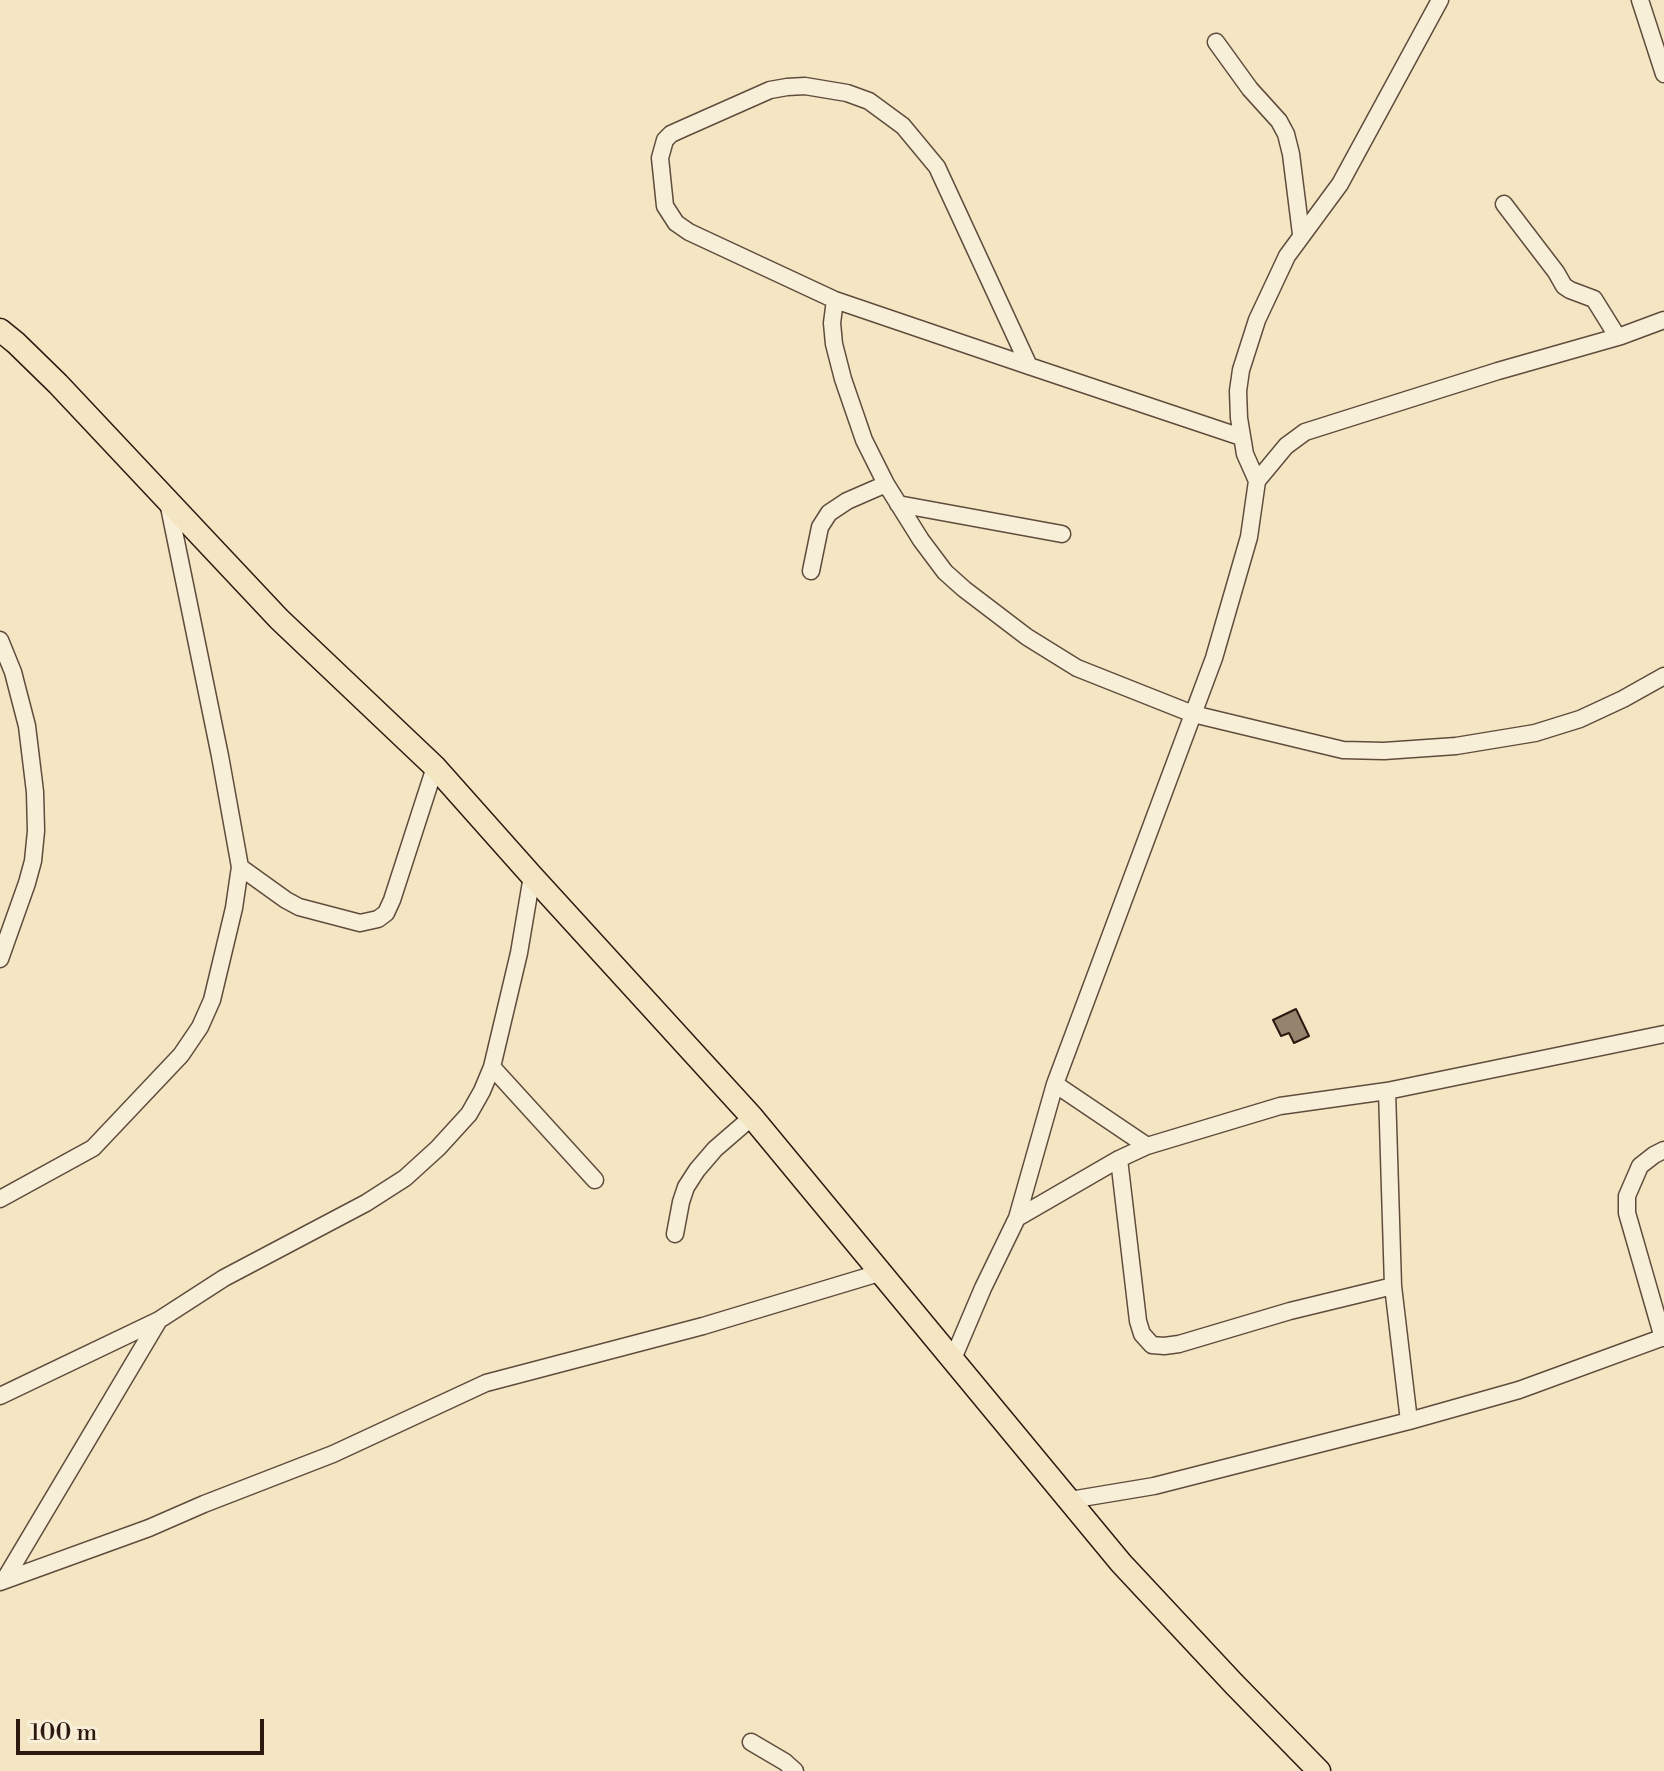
<!DOCTYPE html>
<html>
<head>
<meta charset="utf-8">
<style>
  body { margin:0 }
  #map { position:relative; width:1664px; height:1771px; overflow:hidden; background:#f4e6c3; font-family:"Libre Bodoni",serif }
  canvas { display:block }
  .scale { position:absolute; left:16px; top:1719px; width:248px; height:36px; box-sizing:border-box; border:4px solid #2e1910; border-top:0; padding-left:10px; font-size:24px; line-height:28px; white-space:nowrap; color:#2e1910; -webkit-text-stroke:6px #f8efd8; paint-order:stroke }
</style>
</head>
<body>
<div id="map">
<canvas width="1664" height="1771"></canvas>
<div class="scale">100 m</div>
</div>
<script>
const ctx = document.querySelector('canvas').getContext('2d');
ctx.lineJoin = 'round';
function paint(path, color) { ctx.fillStyle = color; ctx.fill(path, 'evenodd'); }
const poly = rows => new Path2D(rows.map(r => 'M' + r).join(''));
function trace(path, color, width, dash) { ctx.strokeStyle = color; ctx.lineWidth = width; ctx.lineCap = dash ? 'butt' : 'round'; ctx.setLineDash(dash || []); ctx.stroke(path); }
const building = poly([
  [1296,1009,1309,1036,1294,1043,1289,1033,1281,1036,1273,1020,1296,1009]
]);
const minor = poly([
  [1640,0,1664,74],
  [1216,42,1250,89,1279,121,1286,134,1291,154,1301,234],
  [1504,204,1556,272,1564,286,1570,290,1594,299,1617,336],
  [835,300,832,323,834,344,843,379,864,440,886,484,921,540,945,572,964,589,1027,637,1077,668,1193,714,1343,750,1384,751,1456,746,1535,733,1580,719,1623,699,1664,676],
  [1029,366,937,167,903,126,869,101,847,93,805,86,787,87,770,90,682,129,671,134,665,140,660,158,665,206,676,223,689,232,835,300,1029,366,1241,437],
  [1257,481,1245,454,1239,418,1238,391,1241,370,1257,320,1287,256,1340,184,1440,0],
  [898,504,1062,534],
  [811,571,820,527,829,513,847,501,886,484],
  [0,640,13,672,27,726,35,792,36,831,33,861,27,883,0,959],
  [240,867,286,900,299,907,360,923,378,919,386,913,392,900,435,767],
  [492,1067,595,1180],
  [1055,1084,1147,1146],
  [1387,1091,1393,1286,1409,1421],
  [1119,1159,1138,1321,1142,1334,1152,1345,1164,1346,1179,1344,1290,1311,1393,1286],
  [0,1199,93,1148,181,1055,200,1027,212,1000,234,908,240,867,220,756,168,502],
  [1017,1218,1119,1159,1147,1146,1280,1106,1387,1091,1664,1034],
  [675,1234,681,1202,686,1187,697,1170,715,1149,752,1117],
  [1663,1338,1627,1213,1627,1196,1640,1166,1654,1155,1664,1150],
  [952,1361,983,1288,1017,1218,1055,1084,1214,658,1249,537,1257,481,1286,446,1305,432,1498,371,1621,336,1664,320],
  [0,1396,159,1320,224,1278,366,1203,405,1178,438,1148,469,1114,482,1091,492,1067,519,953,532,876],
  [1070,1500,1154,1486,1409,1421,1519,1390,1664,1337],
  [5,1579,159,1320],
  [0,1582,149,1528,204,1504,333,1454,486,1383,703,1326,879,1273],
  [751,1742,785,1762,795,1771]
]);
const major = poly([
  [0,330,16,343,58,384,279,619,435,767,532,876,752,1117,1121,1563,1234,1684,1319,1771]
]);
paint(building, '#95846d');
trace(building, '#2e1910', 2);
trace(minor, '#604c3d', 19);
trace(major, '#2e1910', 25);
trace(minor, '#f8efd8', 16);
trace(major, '#f4e6c3', 22);
</script>
</body>
</html>
